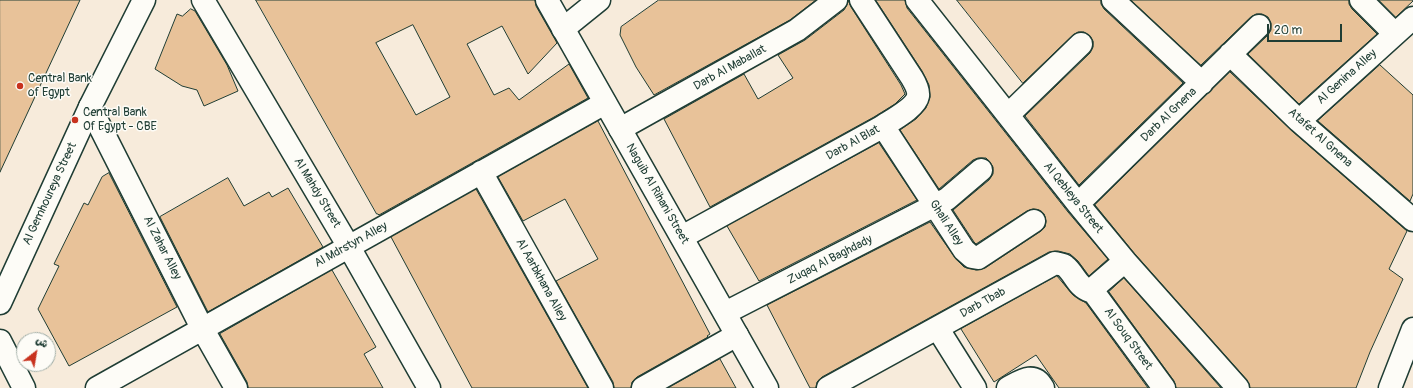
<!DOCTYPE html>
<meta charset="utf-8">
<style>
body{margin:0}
#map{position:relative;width:1413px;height:388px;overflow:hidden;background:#f7ebdb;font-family:Pangolin,"Playpen Sans Arabic",sans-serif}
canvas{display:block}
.north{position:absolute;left:16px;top:332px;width:40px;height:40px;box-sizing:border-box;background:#fdfcf7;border:1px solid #a4b0a9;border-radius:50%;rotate:31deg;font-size:11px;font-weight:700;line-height:16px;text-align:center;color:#1f3d34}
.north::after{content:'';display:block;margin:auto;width:14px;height:18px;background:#c8321e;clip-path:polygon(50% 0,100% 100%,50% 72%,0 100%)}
.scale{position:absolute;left:1267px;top:24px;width:75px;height:18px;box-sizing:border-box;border:2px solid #1f3d34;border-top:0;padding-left:5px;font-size:12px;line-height:14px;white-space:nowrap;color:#1f3d34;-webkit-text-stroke:3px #fdfcf7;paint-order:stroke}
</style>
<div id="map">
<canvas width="1413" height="388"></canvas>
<div class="north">ش</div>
<div class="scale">20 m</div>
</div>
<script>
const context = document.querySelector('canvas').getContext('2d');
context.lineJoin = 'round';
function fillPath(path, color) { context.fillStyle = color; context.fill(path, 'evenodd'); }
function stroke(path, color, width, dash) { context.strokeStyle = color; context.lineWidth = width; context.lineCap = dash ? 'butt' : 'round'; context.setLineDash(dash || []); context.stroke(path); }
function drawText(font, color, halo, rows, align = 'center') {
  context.font = font + ' Pangolin,sans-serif'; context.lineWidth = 3; context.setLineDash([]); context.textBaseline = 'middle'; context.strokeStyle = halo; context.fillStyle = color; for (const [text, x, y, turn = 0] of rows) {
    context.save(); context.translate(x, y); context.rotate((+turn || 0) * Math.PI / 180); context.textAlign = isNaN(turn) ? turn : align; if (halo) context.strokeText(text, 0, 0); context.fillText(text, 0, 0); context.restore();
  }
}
const building = new Path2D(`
 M0 0H80L0 172Z
 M256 0H535L536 6 557 43 528 74 502 26 467 44 494 95 509 88 519 100 569 64 588 98 379 215 378 214H377ZM413 25 450 97 416 115 376 43Z
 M659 0H816L790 20 654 95 636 67 620 35 621 27Z
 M848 0 851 7 901 85 905 94 895 104 874 117 710 207 664 119 744 74 758 99 793 78 778 55 805 40 844 10 847 5Z
 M876 0H905L907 8 1068 212 1108 259 1089 276 1078 261 1070 254 1058 251 1049 252 822 377 817 382 816 388H810L767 305 930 222 956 259 964 267 976 270 985 268 1041 231 1045 227 1046 221 1044 214 1039 210 1033 209 1027 211 976 244 974 242 953 210 989 180 993 174V167L990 162 986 158H978L973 160 939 189 900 130 916 119 926 108 930 97 929 85 922 71Z
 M957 0H1101V4L1104 9 1183 83 1079 185 1025 116 1090 53 1093 47V41L1090 36 1084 32H1078L1073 35 1023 83Z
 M1131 0H1349V4L1352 9 1377 34 1299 104 1248 54 1268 35 1271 30V23L1268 17 1262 14H1256L1251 17 1201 65Z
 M1379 0H1413V1L1396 17Z
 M191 9 195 11 227 65 238 91 204 106 197 90 182 86 155 69 177 14 182 16Z
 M1380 65 1413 95V194L1410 201 1318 121Z
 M1230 72 1291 130 1407 231 1389 269 1403 279 1370 352 1356 388H1250L1247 380 1134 253 1095 205Z
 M598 121 710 334 707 336 708 337 637 377 632 382 631 388H614L613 382 556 281 598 259 565 199 523 221 498 177Z
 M879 143 917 200 759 281 727 226Z
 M109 173 177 307 69 366 38 309 59 266 54 264 84 203 88 205 102 177Z
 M228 178 244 206 269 192 272 197 288 188 323 247 208 312 160 217Z
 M476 189 588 388H472L391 237Z
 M332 270 376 347 364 354 383 388H248L247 382 220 334Z
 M1057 276 1073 295 1086 303 1148 388H1059L1036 355 994 382 961 329Z
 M1124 278 1221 388H1176L1174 381 1109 292Z
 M720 359 736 388H668Z`);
const street = new Path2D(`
 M203 0 349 247 429 388
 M917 0 1078 204 1125 261 1238 388
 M1113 0 1202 83
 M1361 0 1395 34
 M563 29 599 0
 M1230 54 1299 121 1413 220
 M90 107 202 328 236 388
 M1008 115 1081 44
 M1299 121 1413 18
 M883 126 964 250 972 257 978 258 1034 221
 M620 129 797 30 836 0
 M481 172 602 388
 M1078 204 1259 26
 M682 237 880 128C890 121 916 108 918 96 919 90 915 83 912 78L861 0
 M1092 290 1164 388
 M725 313 947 199 981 170
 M938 329 975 388
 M0 341 24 388
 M97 388 605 103
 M643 388 737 335
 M828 388 1055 263C1058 264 1063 264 1065 266 1075 274 1077 287 1090 291L1125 261
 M1008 388C1021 381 1034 371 1043 388`);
const secondary = new Path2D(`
 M547 0 767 388
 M0 303 90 107 144 0
 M1390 388 1413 329`);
const markers = [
 [20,86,4,"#c8321e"],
 [75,120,4,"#c8321e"]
];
const streetNames = [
 ["Darb Al Maballat",730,68,-29],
 ["Al Genina Alley",1347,77,-42],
 ["Darb Al Gnena",1169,115,-44],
 ["Atafet Al Gnena",1320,138,42],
 ["Darb Al Blat",853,143,-29],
 ["Al Mahdy Street",317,193,59],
 ["Al Gemhoureya Street",50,194,-65],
 ["Naguib Al Rihani Street",657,194,60],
 ["Al Qebleya Street",1073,198,51],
 ["Ghali Alley",946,223,57],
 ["Al Mdrstyn Alley",351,245,-29],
 ["Al Zahar Alley",162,248,63],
 ["Zuqaq Al Baghdady",830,260,-27],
 ["Al Aarbkhana Alley",541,280,61],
 ["Darb Tbab",983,303,-29],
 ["Al Souq Street",1128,339,54]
];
const poiNames = [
 ["Central Bank",28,79],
 ["of Egypt",28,93],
 ["Central Bank",83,113],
 ["Of Egypt - CBE",83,127]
];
fillPath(building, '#e8c299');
stroke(building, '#1f3d34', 1);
stroke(street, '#1f3d34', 25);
stroke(secondary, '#1f3d34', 25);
stroke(street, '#fdfcf7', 22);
stroke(secondary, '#fdfcf7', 22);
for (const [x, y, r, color] of markers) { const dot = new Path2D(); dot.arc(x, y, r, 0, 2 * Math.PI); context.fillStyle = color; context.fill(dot); stroke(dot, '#fdfcf7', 1.5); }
drawText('12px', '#1f3d34', '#fdfcf7', streetNames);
drawText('12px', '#1f3d34', '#fdfcf7', poiNames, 'left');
</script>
